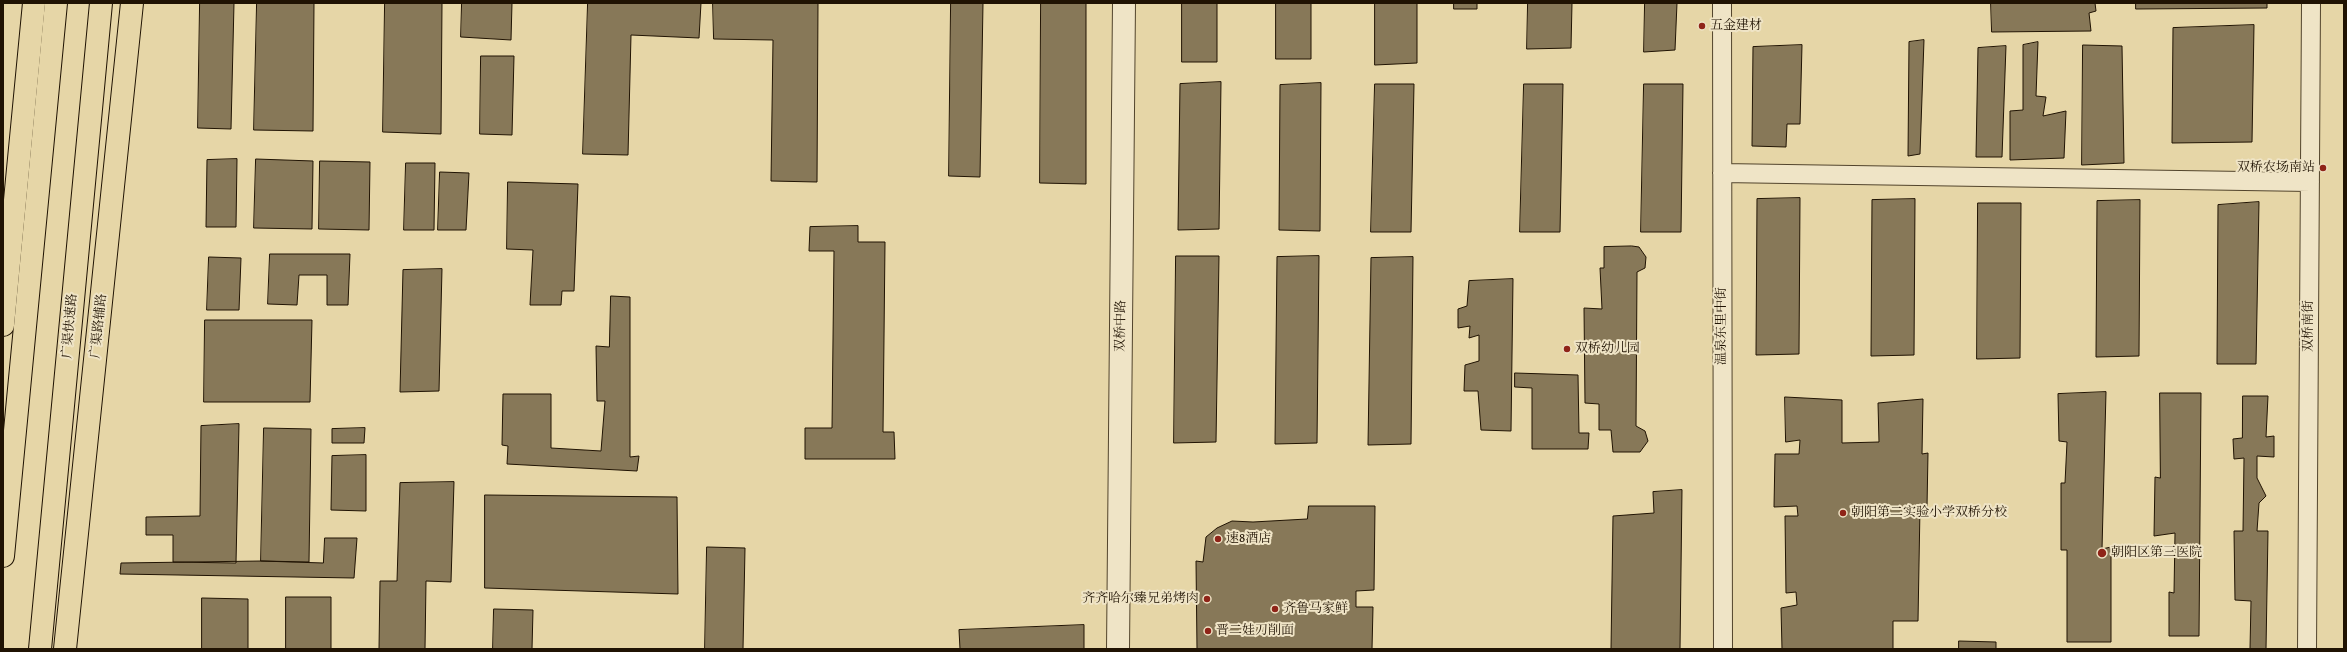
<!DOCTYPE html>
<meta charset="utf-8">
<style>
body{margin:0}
#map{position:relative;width:2347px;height:652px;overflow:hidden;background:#e6d6a7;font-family:"Gentium Book Plus",serif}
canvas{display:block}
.frame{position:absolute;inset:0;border:4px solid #201303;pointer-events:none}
</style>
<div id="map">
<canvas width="2347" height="652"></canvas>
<div class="frame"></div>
</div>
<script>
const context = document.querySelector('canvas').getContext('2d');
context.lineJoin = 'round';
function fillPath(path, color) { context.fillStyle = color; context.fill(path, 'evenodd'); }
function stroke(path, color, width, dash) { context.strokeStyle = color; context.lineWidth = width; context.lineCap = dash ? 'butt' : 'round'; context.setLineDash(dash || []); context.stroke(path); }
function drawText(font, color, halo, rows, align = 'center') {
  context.font = font + ' "Gentium Book Plus","Noto Serif SC",serif'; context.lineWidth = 4; context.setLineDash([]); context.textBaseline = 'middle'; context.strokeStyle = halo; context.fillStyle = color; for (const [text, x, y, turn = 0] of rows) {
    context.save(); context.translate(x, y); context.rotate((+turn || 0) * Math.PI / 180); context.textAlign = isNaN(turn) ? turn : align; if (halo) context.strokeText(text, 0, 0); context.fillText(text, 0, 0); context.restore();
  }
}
const building = new Path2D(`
 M200 3H234L231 129 198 128Z
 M257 3H314L313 131 254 130Z
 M385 3H442L441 134 383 132Z
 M462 3H512L511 40 461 37Z
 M588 3H701L699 38 631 35 628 155 583 154Z
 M713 3H818L817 182 771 181 773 40 714 39Z
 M951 3H983L980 177 949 176Z
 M1041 3H1086V184L1040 183Z
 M1182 3H1217V62H1182Z
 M1276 3H1311V59H1276Z
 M1375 3H1417V63L1375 65Z
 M1454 3H1477V9H1454Z
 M1528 3H1572L1571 48 1527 49Z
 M1645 3H1677L1675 50 1644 52Z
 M1991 3H2095L2096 11 2089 13 2091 31 1992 32Z
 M2136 3H2267V8L2136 9Z
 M2254 25 2252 142 2172 143 2173 28Z
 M1924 40 1920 154 1908 156 1909 42Z
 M2038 42 2036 96 2046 97 2043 116 2066 111 2064 158 2010 160V111L2023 110V45Z
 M1802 45 1800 124H1787L1786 147 1752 146 1753 47Z
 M2083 45 2122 46 2124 163 2082 165Z
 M2006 46 2002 157H1976L1978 48Z
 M481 56H514L512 135 480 134Z
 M1221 82 1219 229 1178 230 1180 84Z
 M1321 83 1320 231 1279 230 1280 85Z
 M1375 84H1414L1411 232H1371Z
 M1524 84H1563L1560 232H1520Z
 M1644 84H1683L1681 232H1641Z
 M237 159 236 227H206L207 160Z
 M256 159 313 161 312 229 254 228Z
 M320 161 370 162 369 230 319 229Z
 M406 163H435L434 230H404Z
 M440 172 469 173 466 230H438Z
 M508 182 578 184 574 291H562L561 305H530L533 250 507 249Z
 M1800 198 1799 354 1756 355 1757 199Z
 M1915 199 1914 355 1871 356 1872 200Z
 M2140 200 2139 356 2096 357 2097 201Z
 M2259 202 2256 364H2217L2218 205Z
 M1978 203H2021L2020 358 1977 359Z
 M858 226V242H885L883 432H894L895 459H805V428H832L834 251H809L810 227Z
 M1632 246 1639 247 1646 257 1645 268 1637 272 1636 426 1645 431 1648 441 1640 452H1613L1611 430H1599V404L1585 403 1584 308 1602 309 1600 268H1604V247Z
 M270 254H350L348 305H327V275H299L297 305 268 304Z
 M1176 256H1219L1216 442 1174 443Z
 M1319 256 1317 443 1275 444 1277 257Z
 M209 257 241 258 239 310H207Z
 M1413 257 1411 444 1368 445 1371 258Z
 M442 269 439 391 400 392 403 270Z
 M1513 279 1511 431 1481 430 1478 391H1464L1465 365 1479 361V335L1469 338 1470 326 1458 328V309L1467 306 1469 281Z
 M611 296 630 297V457L639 456 637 471 507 464 508 446 502 445 503 394H551V448L601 451 605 401H597L596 346 609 347Z
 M205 320H312L310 402H204Z
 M1515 373 1578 375 1579 433H1589L1588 449H1532V388L1515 387Z
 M2106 392 2102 549 2111 547V642H2067V550H2061V483H2065L2067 442 2059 441 2058 394Z
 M2160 393H2201L2199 636H2169V592L2174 593 2175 533 2154 536 2155 477 2160 478Z
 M2243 396H2268L2266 437 2274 436V457L2257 456V478L2266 496 2259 503 2257 531H2268L2266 649H2250L2251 601 2235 600 2234 531H2243L2244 458 2234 459 2233 439 2242 438Z
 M1785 397 1842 400V443L1879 442 1878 403 1923 399 1922 454 1928 453 1927 507H1920L1918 621H1893V649H1782L1781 608 1797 605 1796 592 1786 593 1785 516H1798L1797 506 1774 507 1775 454H1799L1800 440 1786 442Z
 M239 424 236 563 173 562V535H146V517L200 516 201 426Z
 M264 428 311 429 309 562 261 561Z
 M365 428 364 443H332V429Z
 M366 455V511L331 510 332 456Z
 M454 482 451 582 426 581 425 649H379L380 581H397L400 483Z
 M1682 490 1680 649H1611L1613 516 1654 513 1653 492Z
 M485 495 677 497 678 594 485 588Z
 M1309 506H1375L1374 590 1356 591V607H1373L1372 649H1197L1196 561 1203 562 1206 537 1217 528 1232 521 1253 522 1307 519Z
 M325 538H357L354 578 120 574 121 563 261 561 323 563Z
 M707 547 745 548 743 649H705Z
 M286 597H331V649H286Z
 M202 598 248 599V649H202Z
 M494 609 533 610 532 649H493Z
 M1084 625V649H960L959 630Z
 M1959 641 1996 642V649H1959Z`);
const minor = new Path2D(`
 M1722 3 1723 649
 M1722 173 2310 182
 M2307 649 2311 3`);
const tertiary = new Path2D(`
 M1118 649 1124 3`);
const primary = new Path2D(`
 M3 325 34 3
 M65 649 132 3`);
const trunk = new Path2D(`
 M3 556 56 3
 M40 649 101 3`);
const markers = [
 [1702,26,4,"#8f2418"],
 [2323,168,4,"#8f2418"],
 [1567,349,4,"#8f2418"],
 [1843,513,4,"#8f2418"],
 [1218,539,4,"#8f2418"],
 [2102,553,5,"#8f2418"],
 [1207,599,4,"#8f2418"],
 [1275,609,4,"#8f2418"],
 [1208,631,4,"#8f2418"]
];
const poiNames = [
 ["五金建材",1710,26],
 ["双桥农场南站",2315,168,"right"],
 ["双桥幼儿园",1575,349],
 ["朝阳第二实验小学双桥分校",1851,513],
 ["速8酒店",1226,539],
 ["朝阳区第三医院",2111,553],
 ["齐齐哈尔臻兄弟烤肉",1199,599,"right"],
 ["齐鲁马家鲜",1283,609],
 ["晋二娃刀削面",1216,631]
];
const streetNames = [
 ["广渠快速路",70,326,-85],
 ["广渠路辅路",99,326,-84],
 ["双桥中路",1121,326,-89],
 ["温泉东里中街",1722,326,-90],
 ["双桥南街",2309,326,-90]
];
fillPath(building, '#877858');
stroke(building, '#201303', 1);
stroke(minor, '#52442c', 20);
stroke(tertiary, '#52442c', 24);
stroke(primary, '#201303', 24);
stroke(trunk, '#201303', 24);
stroke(minor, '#efe4c6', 18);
stroke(tertiary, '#efe4c6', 22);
stroke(primary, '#e6d6a7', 22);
stroke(trunk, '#e6d6a7', 22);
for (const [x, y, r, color] of markers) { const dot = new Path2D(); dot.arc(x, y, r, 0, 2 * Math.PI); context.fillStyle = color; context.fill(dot); stroke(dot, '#efe4c6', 1.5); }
drawText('13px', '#201303', '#efe4c6', poiNames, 'left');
drawText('13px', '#201303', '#efe4c6', streetNames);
</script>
